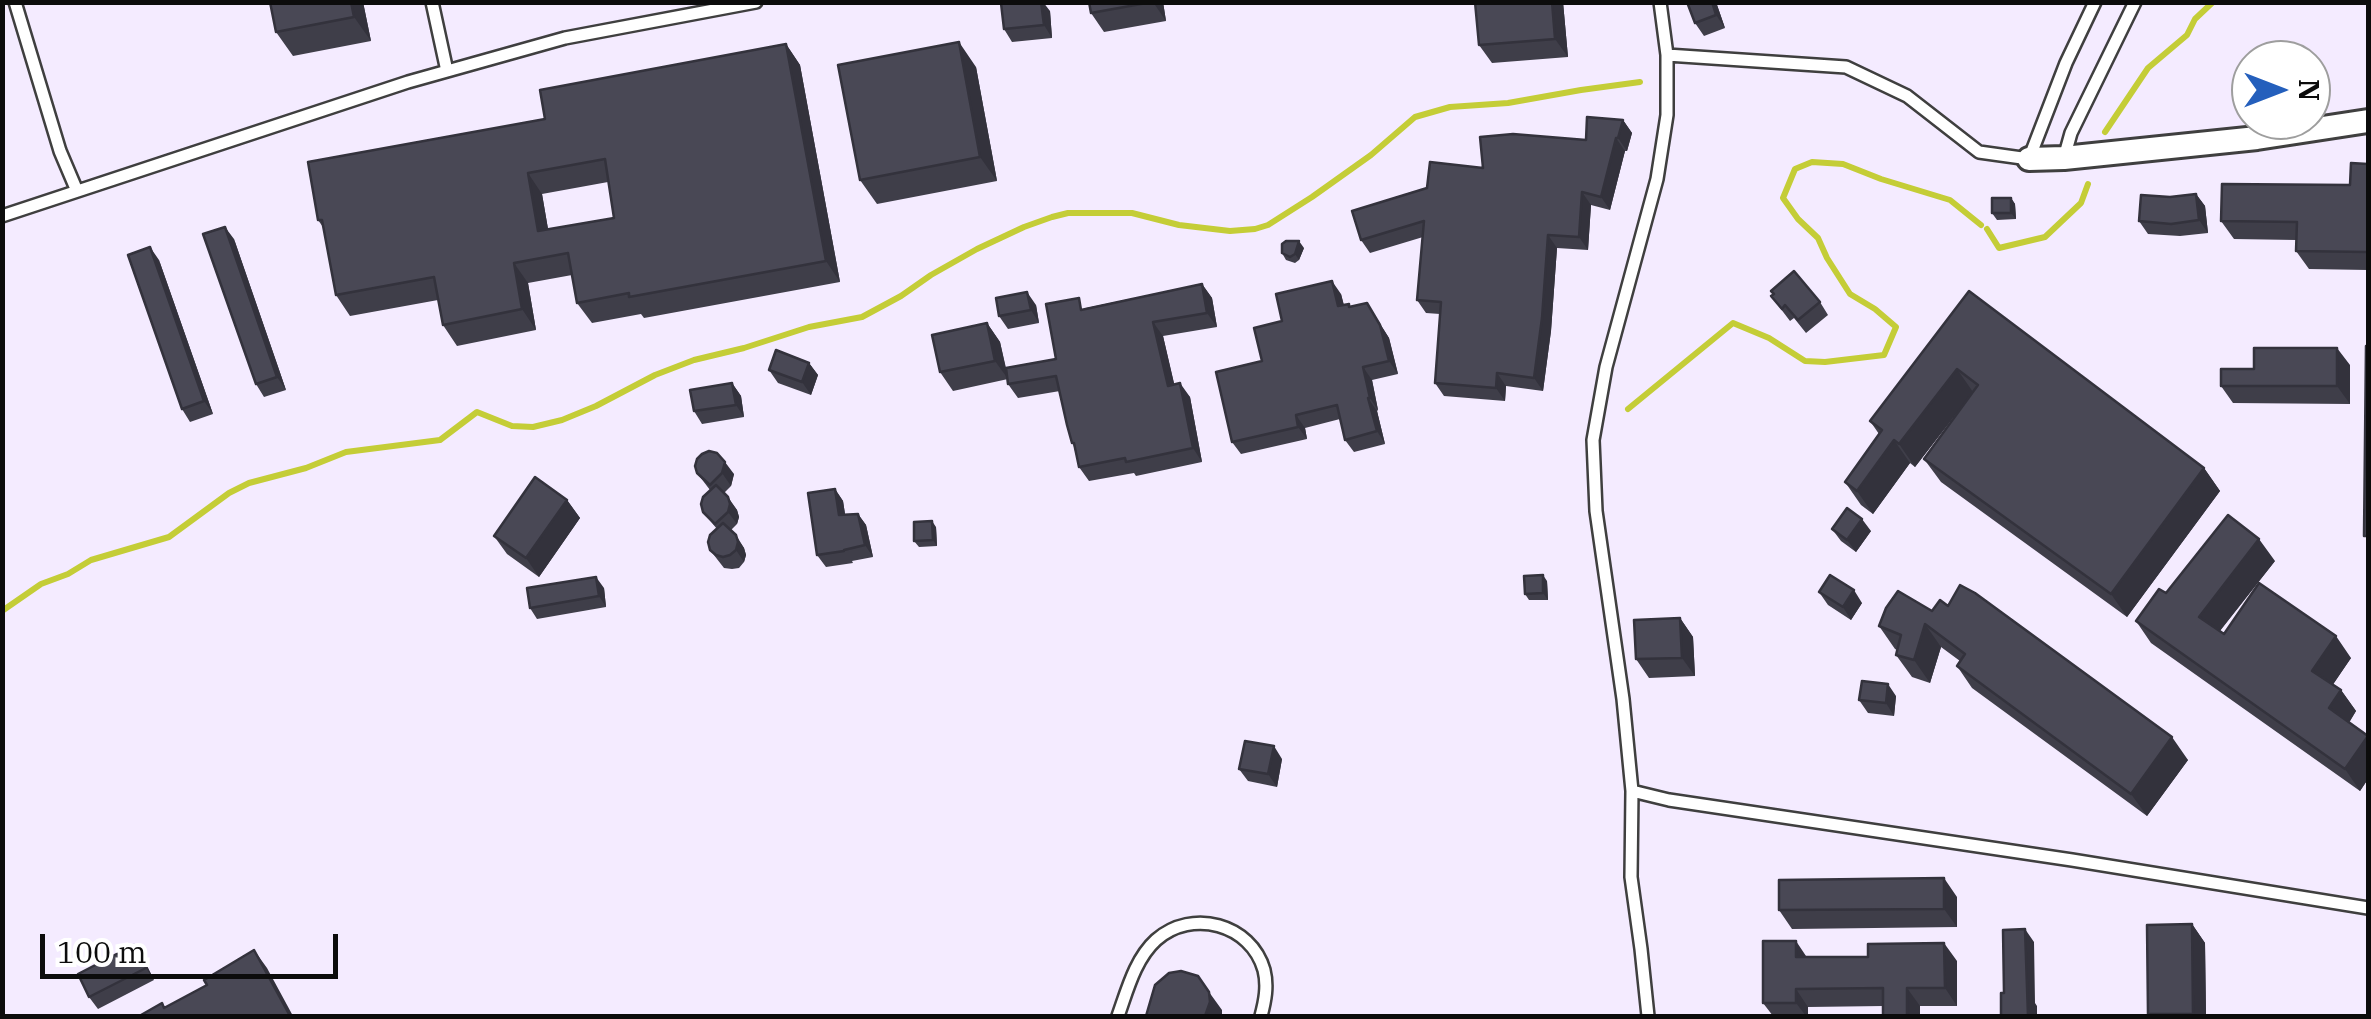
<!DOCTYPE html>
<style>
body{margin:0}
#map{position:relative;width:2371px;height:1019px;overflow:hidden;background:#f4ebff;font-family:"IBM Plex Serif",serif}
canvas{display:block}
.frame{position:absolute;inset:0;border:5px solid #0c0c0c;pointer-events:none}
.north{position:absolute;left:2231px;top:40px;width:100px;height:100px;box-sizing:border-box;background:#fff;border:2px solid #9e9e9e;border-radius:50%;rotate:90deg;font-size:28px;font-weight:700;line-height:40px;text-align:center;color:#0c0c0c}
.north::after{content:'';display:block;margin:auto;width:35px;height:45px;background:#245fbc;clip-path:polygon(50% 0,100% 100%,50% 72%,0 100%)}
.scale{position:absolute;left:40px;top:934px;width:298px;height:45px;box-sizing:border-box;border:5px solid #0c0c0c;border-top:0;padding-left:12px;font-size:30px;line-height:35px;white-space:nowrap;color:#0c0c0c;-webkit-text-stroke:8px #fff;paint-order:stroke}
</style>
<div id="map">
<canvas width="2371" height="1019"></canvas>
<div class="frame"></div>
<div class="north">N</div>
<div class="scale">100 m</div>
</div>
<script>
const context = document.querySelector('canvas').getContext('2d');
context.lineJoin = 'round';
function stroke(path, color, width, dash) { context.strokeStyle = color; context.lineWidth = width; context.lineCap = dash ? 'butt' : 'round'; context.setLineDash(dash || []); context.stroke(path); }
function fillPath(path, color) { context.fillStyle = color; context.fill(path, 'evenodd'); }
const stream = new Path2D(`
 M2105 132 2148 68 2187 35 2195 19 2213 2
 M1987 229 1999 248 2045 237 2081 203 2088 184
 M1628 409 1733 323 1769 338 1805 361 1825 362 1884 355 1896 327 1875 309 1850 294 1827 258 1818 238 1798 219 1783 198 1795 169 1812 162 1843 164 1881 179 1950 200 1981 225
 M2 611 41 584 68 574 91 560 169 537 229 493 249 483 306 468 346 452 440 440 477 412 512 426 533 427 562 420 596 406 655 375 694 360 744 348 809 327 862 317 901 296 931 275 977 249 1024 227 1052 217 1068 213H1132L1179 225 1230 231 1255 229 1268 225 1312 197 1371 155 1415 117 1450 107 1508 103 1581 90 1640 82`);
const lane = new Path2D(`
 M15 2 60 151 77 191
 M432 2 447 71
 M1660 2 1667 55V115L1657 179 1606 367 1593 440 1596 511 1623 699 1632 791 1669 800 2072 860 2368 908
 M1667 55 1846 67 1907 96 1979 152 2029 159 2066 63 2095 2
 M2064 158 2071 133 2135 2
 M2 216 408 82 565 38 756 2
 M1632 791 1631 877 1641 949 1648 1016
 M1118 1016C1127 991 1135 959 1156 940 1192 908 1251 924 1264 970 1268 986 1265 1001 1261 1016`);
const street = new Path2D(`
 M2029 159 2064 158 2257 138 2368 121`);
const wall = new Path2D(`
 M363 2 371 41 293 56 276 32Z
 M1089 2H1163L1166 21 1104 32 1091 13Z
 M1475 2H1563L1568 57 1492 63 1479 45Z
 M1716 2 1725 28 1704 36 1695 23Z
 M1050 11 1052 38 1012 42 1004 29Z
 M786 44 800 65 840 282 644 318 641 314 592 323 577 303 572 275 528 283 536 330 457 346 443 325 438 300 350 316 336 295 323 227 318 220 545 119ZM608 182 614 218 548 229 542 194Z
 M976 67 997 181 877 204 860 180Z
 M1623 120 1632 133 1627 151H1625L1610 210 1591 205 1588 250 1557 248 1551 331 1543 391 1506 386 1505 401 1444 396 1435 383 1440 314 1426 313 1417 300 1423 237 1370 253 1361 240 1427 188 1483 168 1586 140Z
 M2368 164V270L2309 269 2296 251V240L2234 239 2221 221 2350 185Z
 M2196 194 2205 206 2208 233 2180 236 2148 234 2139 221 2170 197Z
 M2011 198 2015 204 2016 219 1997 220 1992 213Z
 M234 239 286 390 264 397 256 384Z
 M1304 248 1299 260 1295 263 1286 260 1282 253Z
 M159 260 213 414 190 422 182 409Z
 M1202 284 1212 298 1217 327 1163 336 1174 384 1190 397 1202 462 1136 476 1134 473 1089 481 1079 467 1060 391 1018 398 1008 384V379L953 391 940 372 987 323 1000 342 1006 368 1056 359 1086 308Z
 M1969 291 2204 468 2220 491 2127 617 1941 482 1924 459 1973 392 1915 467 1910 463 1873 514 1861 505 1845 482 1879 434 1870 421Z
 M1341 294 1344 305 1351 307 1367 303 1389 338 1398 374 1372 380 1378 410 1377 411 1385 444 1354 452 1345 440 1340 419 1305 428 1307 439 1241 454 1232 442 1262 361 1282 321Z
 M1771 296 1820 302 1828 315 1806 333 1794 318 1790 321Z
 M1036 305 1039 323 1008 329 999 316Z
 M809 363 818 375 811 395 778 383 769 370Z
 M2350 365V404L2233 403 2221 386 2254 369Z
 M732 383 741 396 744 417 702 424 694 411Z
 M695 466 734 474 731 486 724 493 737 510 739 517 737 524 731 530 744 548 746 555 744 562 739 568 732 569 724 568 710 550 717 529 703 512 710 490 697 473Z
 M835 489 843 501 845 514H858L866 525 873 557 852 561 853 563 826 567 817 555Z
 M567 500 580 518 539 577 507 554 494 536Z
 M936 527 937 546 919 547 914 541Z
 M1832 529 1871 531 1856 552 1841 541Z
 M2275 561 2220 631 2224 634 2351 658 2333 684 2341 690 2356 711 2349 723 2368 737V779L2360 791 2151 643 2136 621 2166 593Z
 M1547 581 1548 600H1529L1525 594Z
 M604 588 606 607 537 619 530 608Z
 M1898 591 2188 760 2147 816 1972 688 1957 666 1960 661 1941 647 1930 683 1912 677 1896 655 1897 650 1895 649 1879 626Z
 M1819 592 1862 603 1851 620 1828 605Z
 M1680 618 1693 637 1695 676 1649 678 1636 659Z
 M1896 696 1894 716 1868 713 1859 700Z
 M1282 759 1277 787 1248 781 1239 769Z
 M1957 897V927L1792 929 1779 910Z
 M2192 924 2205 943 2206 1016H2150L2148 1014Z
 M134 945 143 958 154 980 98 1009 89 997Z
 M1808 957 1957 961V1006H1920V1016L1883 1006 1808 1007V1016H1773L1763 1003Z`);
const shadedWall = new Path2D(`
 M351 2H363L371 41 354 17Z
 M1041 2H1043L1050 11 1052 38 1044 25Z
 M1153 2H1163L1166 21Z
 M1552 2H1563L1568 57 1555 39Z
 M1712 2H1716L1725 28 1716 15Z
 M959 42 976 67 997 181 980 157Z
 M786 44 800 65 840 282 826 261Z
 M1623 120 1632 133 1627 151 1618 138Z
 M1616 138 1625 151 1610 210 1601 197Z
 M528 173 542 194 552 252 538 231Z
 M1582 192 1591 205 1588 250 1579 237Z
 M2196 194 2205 206 2208 233 2199 220Z
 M2011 198 2015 204 2016 219 2011 213Z
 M225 227 234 239 286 390 277 377Z
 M1548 235 1557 248 1551 331 1543 391 1534 378Z
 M1299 241 1304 248 1299 260 1295 254Z
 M150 247 159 260 213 414 204 401Z
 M514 263 528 283 536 330 522 309Z
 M1332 281 1341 294 1347 319 1338 306Z
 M1202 284 1212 298 1217 327 1207 313Z
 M1027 292 1036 305 1039 323 1031 310Z
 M1367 303 1389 338 1398 374 1389 361Z
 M1153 322 1163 336 1178 400 1168 386Z
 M987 323 1000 342 1008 379 995 361Z
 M2337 348 2350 365V404L2337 386Z
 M809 363 818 375 811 395 802 382Z
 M1363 367 1372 380 1378 410 1370 398Z
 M1957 369 1973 392 1915 467 1899 444Z
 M1497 373 1506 386 1505 401 1496 388Z
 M732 383 741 396 744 417 736 405Z
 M1180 383 1190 397 1202 462 1193 448Z
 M1368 398 1377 411 1385 444 1377 431Z
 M1296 415 1305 428 1307 439 1298 427Z
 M1894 440 1910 463 1873 514 1857 491Z
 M725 462 734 474 731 486 722 473Z
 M2204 468 2220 491 2127 617 2111 594Z
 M835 489 843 501 847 527 839 515Z
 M728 497 737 510 739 517 737 524 728 512Z
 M567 500 580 518 539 577 526 558Z
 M858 514 866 525 873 557 865 545Z
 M1862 519 1871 531 1856 552 1847 540Z
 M932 521 936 527 937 546 933 540Z
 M736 535 744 548 746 555 744 562 736 550Z
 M2259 539 2275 561 2214 638 2199 617Z
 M1543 575 1547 581 1548 600 1543 593Z
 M596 577 604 588 606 607 599 596Z
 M1854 590 1862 603 1851 620 1843 607Z
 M1680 618 1693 637 1695 676 1682 658Z
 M1925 624 1941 647 1930 683 1914 660Z
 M2336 636 2351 658 2328 692 2312 671Z
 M1888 684 1896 696 1894 716 1886 703Z
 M2341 690 2356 711 2344 730 2329 708Z
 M2368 736V779L2360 791 2345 769Z
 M2172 737 2188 760 2147 816 2131 794Z
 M1274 746 1282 759 1277 787 1268 774Z
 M1944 878 1957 897V927L1944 909Z
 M2192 924 2205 943 2206 1016H2195L2193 1014Z
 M2025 929 2034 942 2035 1003 2037 1006V1016H2028Z
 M1796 941 1808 959 1796 957Z
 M1944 943 1957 961V1006L1945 988Z
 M134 945 143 958 154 980 146 968Z
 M254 950 267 968 293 1016H290Z
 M1907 988 1920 1006V1016H1907Z
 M1796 989 1808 1007V1016H1806L1796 1003Z
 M1209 992 1222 1010V1016H1205Z`);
const building = new Path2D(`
 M270 2H351L354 17 276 32Z
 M1041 2 1044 25 1004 29 1001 3Z
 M1089 2H1152L1091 13Z
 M1475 2H1552L1555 39 1479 45Z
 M1687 2H1712L1716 15 1695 23Z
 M959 42 980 157 860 180 838 65Z
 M786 44 826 261 629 297V293L577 303 568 253 514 263 522 309 443 325 434 277 336 295 322 220H318L308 162 545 119 540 90ZM605 159 614 218 538 231 528 173Z
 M1587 117 1623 120 1618 138H1616L1601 197 1582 192 1579 237 1548 235 1542 318 1534 378 1497 373 1496 388 1435 383 1441 302 1417 300 1424 221 1361 240 1352 211 1427 188 1430 162 1483 168 1480 137 1513 134 1586 140Z
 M2351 163 2368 164V252L2296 251 2297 222 2221 221 2222 184 2350 185Z
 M2196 194 2199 220 2171 224 2139 221 2141 195 2170 197Z
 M1992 198H2011V213H1992Z
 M225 227 277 377 256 384 203 234Z
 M1286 241H1299L1295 254 1290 257 1282 253V244Z
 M150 247 204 401 182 409 128 255Z
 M1794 271 1820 302 1798 320 1785 305 1782 309 1771 296 1774 294 1771 291Z
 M1332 281 1338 306 1349 304V307L1367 303 1380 325 1389 361 1363 367 1370 398H1368L1377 431 1345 440 1337 405 1296 415 1298 427 1232 442 1216 372 1262 361 1254 328 1282 321 1276 294Z
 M1202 284 1207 313 1153 322 1168 386 1180 383 1193 448 1126 462 1125 458 1079 467 1074 443H1072L1067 425 1056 376 1008 384 1006 368 1056 359 1046 304 1079 298 1081 310Z
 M1969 291 2204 468 2111 594 1924 459 1978 385 1957 369 1899 444 1894 440 1857 491 1845 482 1882 430 1870 421Z
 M1027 292 1031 310 999 316 996 298Z
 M987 323 995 361 940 372 932 335Z
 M2366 346H2368V536H2364Z
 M2254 348H2337V386H2221V369H2254Z
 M776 350 809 363 802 382 769 370Z
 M732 383 736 405 694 411 690 390Z
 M709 451 717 453 725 462 722 473 710 485 697 473 695 466 697 459 702 454Z
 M535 477 567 500 526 558 494 536Z
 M716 485 728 497 730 504 728 512 715 524 703 512 701 504 703 497Z
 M835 489 839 515 858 514 865 545 844 550V551L817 555 808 493Z
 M1847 508 1862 519 1847 540 1832 529Z
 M2228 515 2259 539 2199 617 2224 634 2259 583 2336 636 2312 671 2341 690 2329 708 2368 736 2345 769 2136 621 2159 589 2166 593Z
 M932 521 933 540 914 541V522Z
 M723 523 736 535 738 542 736 550 730 555 723 557 716 555 710 550 708 542 710 535Z
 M1543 575V593L1525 594 1524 576Z
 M1830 575 1854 590 1843 607 1819 592Z
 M596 577 599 596 530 608 527 588Z
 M1960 585 1975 593 2172 737 2131 794 1957 666 1965 654 1925 624 1914 660 1896 655 1901 635 1879 626 1886 608 1898 591 1932 611 1940 600 1948 606Z
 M1680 618 1682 658 1636 659 1634 620Z
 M1862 681 1888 684 1886 703 1859 700Z
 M1245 741 1274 746 1268 774 1239 769Z
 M1944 878V909L1779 910V880Z
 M2192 924 2193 1014H2148L2147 925Z
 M2025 929 2028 1016H2001V993H2004L2003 930Z
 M1763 941H1796V957H1868V944L1944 943 1945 988H1907V1016H1883V988L1796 989V1003H1763Z
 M134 945 146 968 89 997 78 974Z
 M254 950 290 1016H142L141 1015 162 1003 164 1008 207 985 204 980Z
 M1181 971 1198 976 1209 992 1210 1002 1205 1016H1146L1155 985 1169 973Z`);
stroke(stream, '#c4cd37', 6);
stroke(lane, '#3f3f3f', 16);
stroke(street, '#3f3f3f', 28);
stroke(lane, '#fff', 11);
stroke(street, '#fff', 22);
fillPath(wall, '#3f3e49');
fillPath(shadedWall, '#33323c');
fillPath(building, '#494855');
stroke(building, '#33323c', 2.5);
</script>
